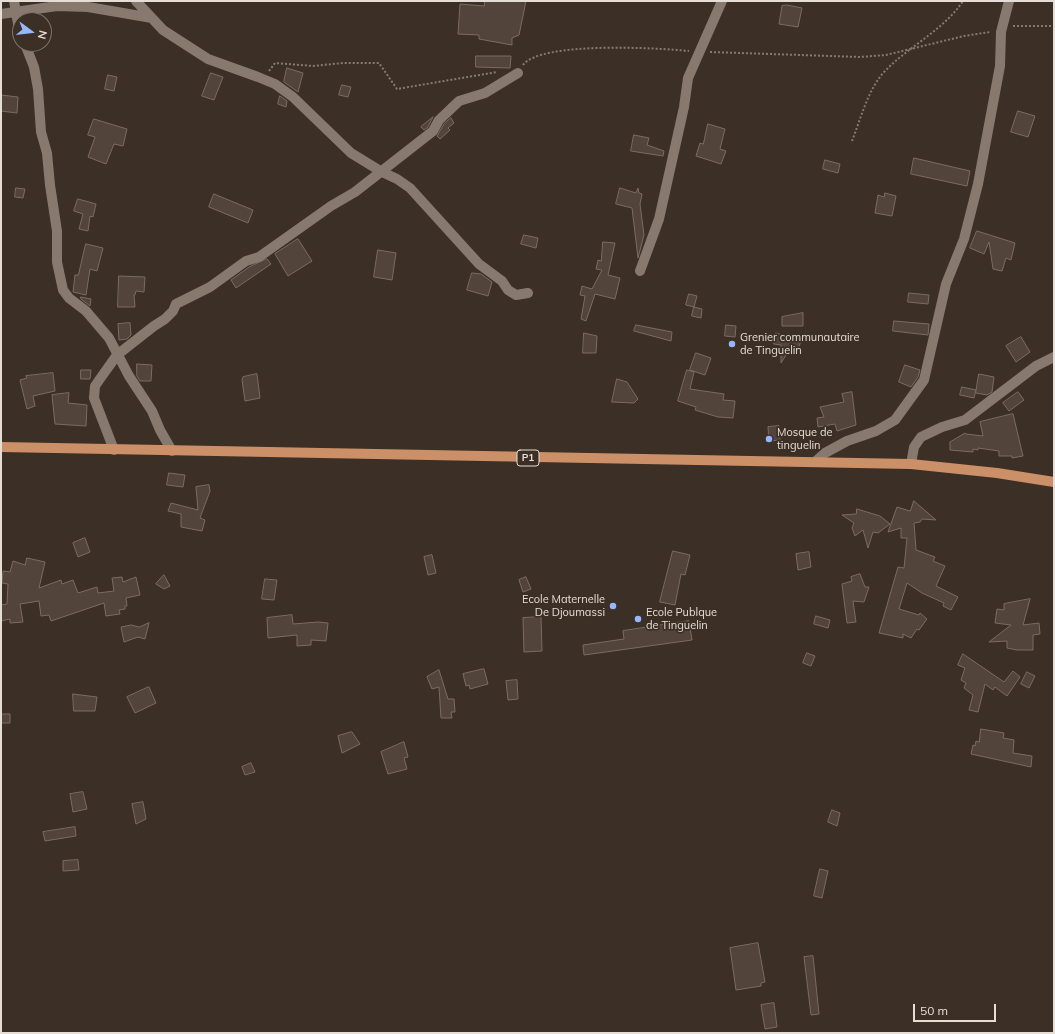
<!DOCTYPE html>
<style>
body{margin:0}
#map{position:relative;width:1055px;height:1034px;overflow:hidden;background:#3c2f26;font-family:Mulish,sans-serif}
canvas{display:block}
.frame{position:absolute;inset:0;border:2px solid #e6ddd7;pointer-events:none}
.north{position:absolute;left:12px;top:12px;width:40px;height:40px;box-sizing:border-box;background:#3c2f26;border:1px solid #80756d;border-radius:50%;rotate:105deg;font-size:11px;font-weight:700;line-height:16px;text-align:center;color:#e6ddd7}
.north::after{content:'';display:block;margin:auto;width:14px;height:18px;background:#96b6fd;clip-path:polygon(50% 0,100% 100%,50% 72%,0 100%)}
.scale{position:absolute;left:913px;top:1004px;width:83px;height:18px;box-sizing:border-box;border:2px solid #e6ddd7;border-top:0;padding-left:5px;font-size:12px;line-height:14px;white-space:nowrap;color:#e6ddd7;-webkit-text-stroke:3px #3c2f26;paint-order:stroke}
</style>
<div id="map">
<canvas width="1055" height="1034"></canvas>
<div class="frame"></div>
<div class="north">N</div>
<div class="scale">50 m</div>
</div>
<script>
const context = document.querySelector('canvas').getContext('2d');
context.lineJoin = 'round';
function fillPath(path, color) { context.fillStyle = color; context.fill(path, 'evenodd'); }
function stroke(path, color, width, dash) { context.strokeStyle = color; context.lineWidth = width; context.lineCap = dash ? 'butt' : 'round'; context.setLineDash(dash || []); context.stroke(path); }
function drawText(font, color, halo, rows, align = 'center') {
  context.font = font + ' Mulish,sans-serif'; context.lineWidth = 3.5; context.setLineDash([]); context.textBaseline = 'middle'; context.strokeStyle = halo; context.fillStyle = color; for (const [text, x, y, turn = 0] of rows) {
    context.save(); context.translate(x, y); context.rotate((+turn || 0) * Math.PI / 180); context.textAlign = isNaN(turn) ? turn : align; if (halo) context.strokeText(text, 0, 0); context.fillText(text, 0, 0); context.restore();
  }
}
const building = new Path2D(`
 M485 1H526L519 35 512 38V45L479 39V35L458 34 460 4 484 6Z
 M787 5 802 8 798 27 779 24 782 6Z
 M476 56H511L510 68 476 67Z
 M287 68 303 73 298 92 284 82Z
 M211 73 223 77 214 100 202 96Z
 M108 75 117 77 114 91 105 89Z
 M342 85 351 87 348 97 339 95Z
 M1 95 18 97 17 113 1 111Z
 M280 96 287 101 286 107 278 104Z
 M1018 111 1035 116 1028 137 1011 132Z
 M433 117 428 127 424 130 421 127Z
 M451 118 454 123 448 128 450 130 440 139 437 136 444 124Z
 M94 119 127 129 123 146 114 144 106 164 88 157 95 137 88 135Z
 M708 124 725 129 720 149 726 151 721 164 696 156 700 143 703 144Z
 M634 135 649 138 647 145 664 151 663 156 631 151Z
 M914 158 970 171 967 186 911 174Z
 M825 160 840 164 838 173 823 169Z
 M16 188 25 189 23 198 15 197Z
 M620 188 636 193 638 188 639 193 642 194 640 204 644 235 638 258 632 208 616 204Z
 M885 193 896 196 892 216 875 213 878 195 884 197Z
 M214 194 253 210 248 223 209 207Z
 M78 199 96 204 93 217 90 216 88 231 79 229 83 214 74 211Z
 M977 231 1015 243 1011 260 1006 258 1002 271 993 269 989 242 984 254 970 248Z
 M524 235 538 238 536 248 521 244Z
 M298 239 312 261 288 276 275 254Z
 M603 242 615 243 608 275 620 278 615 299 595 294 586 321 581 319 585 296 580 295 582 286 592 289 602 270 596 269 598 260 601 261Z
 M86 244 103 248 97 271 90 269 86 295 73 292 75 275H78Z
 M378 250 396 253 392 280 374 277Z
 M267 259 271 264 236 288 231 280 249 267Z
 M472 273 481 274 492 282 488 296 467 290Z
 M119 276 145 277 144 292 136 291 135 295H134L135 307H118Z
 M909 293 929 295 928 304 908 302Z
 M689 294 697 296 694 307 686 305Z
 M81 297 91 299 90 306 81 299Z
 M694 307 702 309 701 318 692 316Z
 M803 313V326H782V317Z
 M894 321 929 324 928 335 893 331Z
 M130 323 131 335 127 339 119 340 118 324Z
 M636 325 672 332 671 341 634 331Z
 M726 325 736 326 735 337 725 336Z
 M584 333 597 336 596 353H583Z
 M776 333 801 341 796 354 788 352 781 363V345L774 344Z
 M1021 337 1030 352 1016 362 1006 346Z
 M696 353 711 358 705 375 690 370Z
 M137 364 152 365 151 381H140L137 376Z
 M905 365 920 370 918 377 911 387 899 382Z
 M81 370H91L90 379H81Z
 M687 370 694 372 690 389 724 394 723 400 735 401 733 418 718 417 695 410 696 407 678 401Z
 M53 373 55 391 33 396 35 406 27 409 20 380 27 378 26 376Z
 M257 374 260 398 245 401 242 380 243 377Z
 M979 374 994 377 992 392 987 395 976 393Z
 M617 379 627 382 638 399 634 403 612 402Z
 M962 387 976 390 974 398 960 395Z
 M852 392 856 425 837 431 835 424 818 427 817 418 824 417 820 407 844 402 842 394Z
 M1018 392 1024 400 1009 411 1003 403Z
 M69 393 68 403 87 405 86 426 55 424 52 395Z
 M1013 414 1023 456 1012 458V456H999V451L978 448V450L973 449V452L950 450V442L965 433 966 434 983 436 980 422Z
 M779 426 780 440 769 441 768 427Z
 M169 473 185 475 183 487 167 485Z
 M209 485 210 491 200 518 205 520 202 531 181 527V514L168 511 171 503 198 510 196 487Z
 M914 501 936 520 922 519 920 522 914 523 916 550 935 557 933 561 945 566 936 586 958 597 951 610 943 606 944 603 922 593 907 583 899 609 919 615 920 613 927 619 919 630 917 629 911 638 903 634V638L879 633 898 567 904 568 907 538H901V528L888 532 897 507 910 511Z
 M857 509 880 516 890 524 878 533 873 532 868 548 863 530 855 536 852 528 854 523 842 515 856 514Z
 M85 538 90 552 78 557 73 543Z
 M673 551 690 555 685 575 681 574 675 605 660 602Z
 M809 552 811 567 798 570 796 554Z
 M432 555 436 573 428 575 424 557Z
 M27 558 45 562 39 588 61 580 62 584 73 580 78 593 97 587 98 593 114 591 112 578 122 577 123 582 136 577 140 595 126 598 127 606H125V609L119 610 120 614 106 616 104 603 51 621 49 615 41 616 39 601 20 604 23 622 10 623V619L1 621V605L7 604 8 584 2 583 3 571 10 572 13 561 25 565Z
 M860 574 865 587H869L864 602 853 601 856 622 847 623 842 584 852 581 851 577Z
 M164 575 170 586 164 589 156 584Z
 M526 577 531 589 523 592 519 580Z
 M265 579 277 580 274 600 262 599Z
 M1030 599 1023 625 1039 623 1040 634 1033 635V650H1017L1007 648V641L989 642 1011 625 995 623 997 609 1004 610V604Z
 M292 615 293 624 318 622 328 623 326 641 311 640V645L297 646V635L268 638 267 618Z
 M816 616 830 620 828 628 814 624Z
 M541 617 542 651 524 652 523 618Z
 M689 621 692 640 584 655 583 645 624 639 623 631Z
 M149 623 145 639 138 637 124 642 121 627 131 625 139 627Z
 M807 653 815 656 811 666 803 663Z
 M963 654 1004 682 1013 671 1020 677 1007 696 995 687 993 690 985 684 978 712 969 710 973 695 964 688 966 683 961 680 965 668 958 665Z
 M484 669 488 684 470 689 469 685 466 686 463 674Z
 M439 670 448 699H454L455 712H451L452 718H441L439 687 432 689 427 677Z
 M1027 672 1035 676 1029 688 1021 684Z
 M517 680 518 699 508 700 506 681Z
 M149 687 156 703 135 713 127 697Z
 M73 694 97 697 95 711H74Z
 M1 714H10V723H1Z
 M981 729 1004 733 1003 738 1014 740 1013 753 1032 756 1031 767 971 754 973 745 975 746 976 741 979 742Z
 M352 732 360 744 342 753 338 736Z
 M404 742 408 757 404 758 407 769 388 774 381 752Z
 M251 763 255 772 245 775 242 767Z
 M83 792 87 809 73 812 70 794Z
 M143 802 146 819 136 824 132 804Z
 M832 810 840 813 837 826 828 822Z
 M75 827 76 836 45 841 43 832Z
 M78 860 79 870 63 871V861Z
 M820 869 828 871 822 898 814 896Z
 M758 943 765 982 761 983V986L736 990 730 948Z
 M813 956 819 1014 811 1015 804 957Z
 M774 1003 777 1027 765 1029 761 1005Z`);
const path = new Path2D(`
 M1013 26H1054
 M710 52 860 57 886 55 964 36 990 32
 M523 65C541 41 659 48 689 51
 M269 71 275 63 313 66 343 63H379L397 89 497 72
 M852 141C861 118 868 89 885 71 909 46 944 30 963 1`);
const minor = new Path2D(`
 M14 1 20 35
 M136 1 163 30 208 59 258 77 275 84 293 97 351 153 382 172 397 179 410 188 479 264 502 281 508 290 516 295 528 293
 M1 14 57 6 88 7 152 18
 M25 44 34 67 38 89 41 132 47 153 50 185 57 231V262L63 290 69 298 86 311 109 338 129 376 152 411 160 430 172 451
 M640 271 659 219 684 107 688 78 722 1
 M114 450 94 398 95 386 102 376 117 355 154 326 165 319 173 311 176 304 210 287 246 261 259 257 331 206 355 192 433 131 439 120 459 101 485 93 518 73
 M815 462 825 453 847 441 876 431 895 420 924 380 946 284 964 239 978 184 1000 66 1001 32 1009 1
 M911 464 914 447 921 437 942 427 965 420 1036 366 1054 357`);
const primary = new Path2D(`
 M1 447 911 464 997 473 1054 482`);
const markers = [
 [732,344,4,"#96b6fd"],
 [769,439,4,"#96b6fd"],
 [613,606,4,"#96b6fd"],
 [638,619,4,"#96b6fd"]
];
const shields = [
 [528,458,22]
];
const shieldNames = [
 ["P1",528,458]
];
const poiNames = [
 ["Grenier communautaire",740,338],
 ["de Tinguelin",740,351],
 ["Mosque de",777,433],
 ["tinguelin",777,446],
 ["Ecole Maternelle",605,600,"right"],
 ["De Djoumassi",605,613,"right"],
 ["Ecole Publque",646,613],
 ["de Tinguelin",646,626]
];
fillPath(building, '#52443a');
stroke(building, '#7b6c62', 1);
stroke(path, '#867b73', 2, [2, 2]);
stroke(minor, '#88796f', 10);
stroke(primary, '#cb9067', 10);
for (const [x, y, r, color] of markers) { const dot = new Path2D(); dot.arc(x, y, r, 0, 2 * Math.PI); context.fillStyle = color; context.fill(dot); stroke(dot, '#3c2f26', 1.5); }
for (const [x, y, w] of shields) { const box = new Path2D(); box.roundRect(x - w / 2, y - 8, w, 16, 3); context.fillStyle = '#3c2f26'; context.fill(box); stroke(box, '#e6ddd7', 1); }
drawText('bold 10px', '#e6ddd7', null, shieldNames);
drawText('11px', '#e6ddd7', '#3c2f26', poiNames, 'left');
</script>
